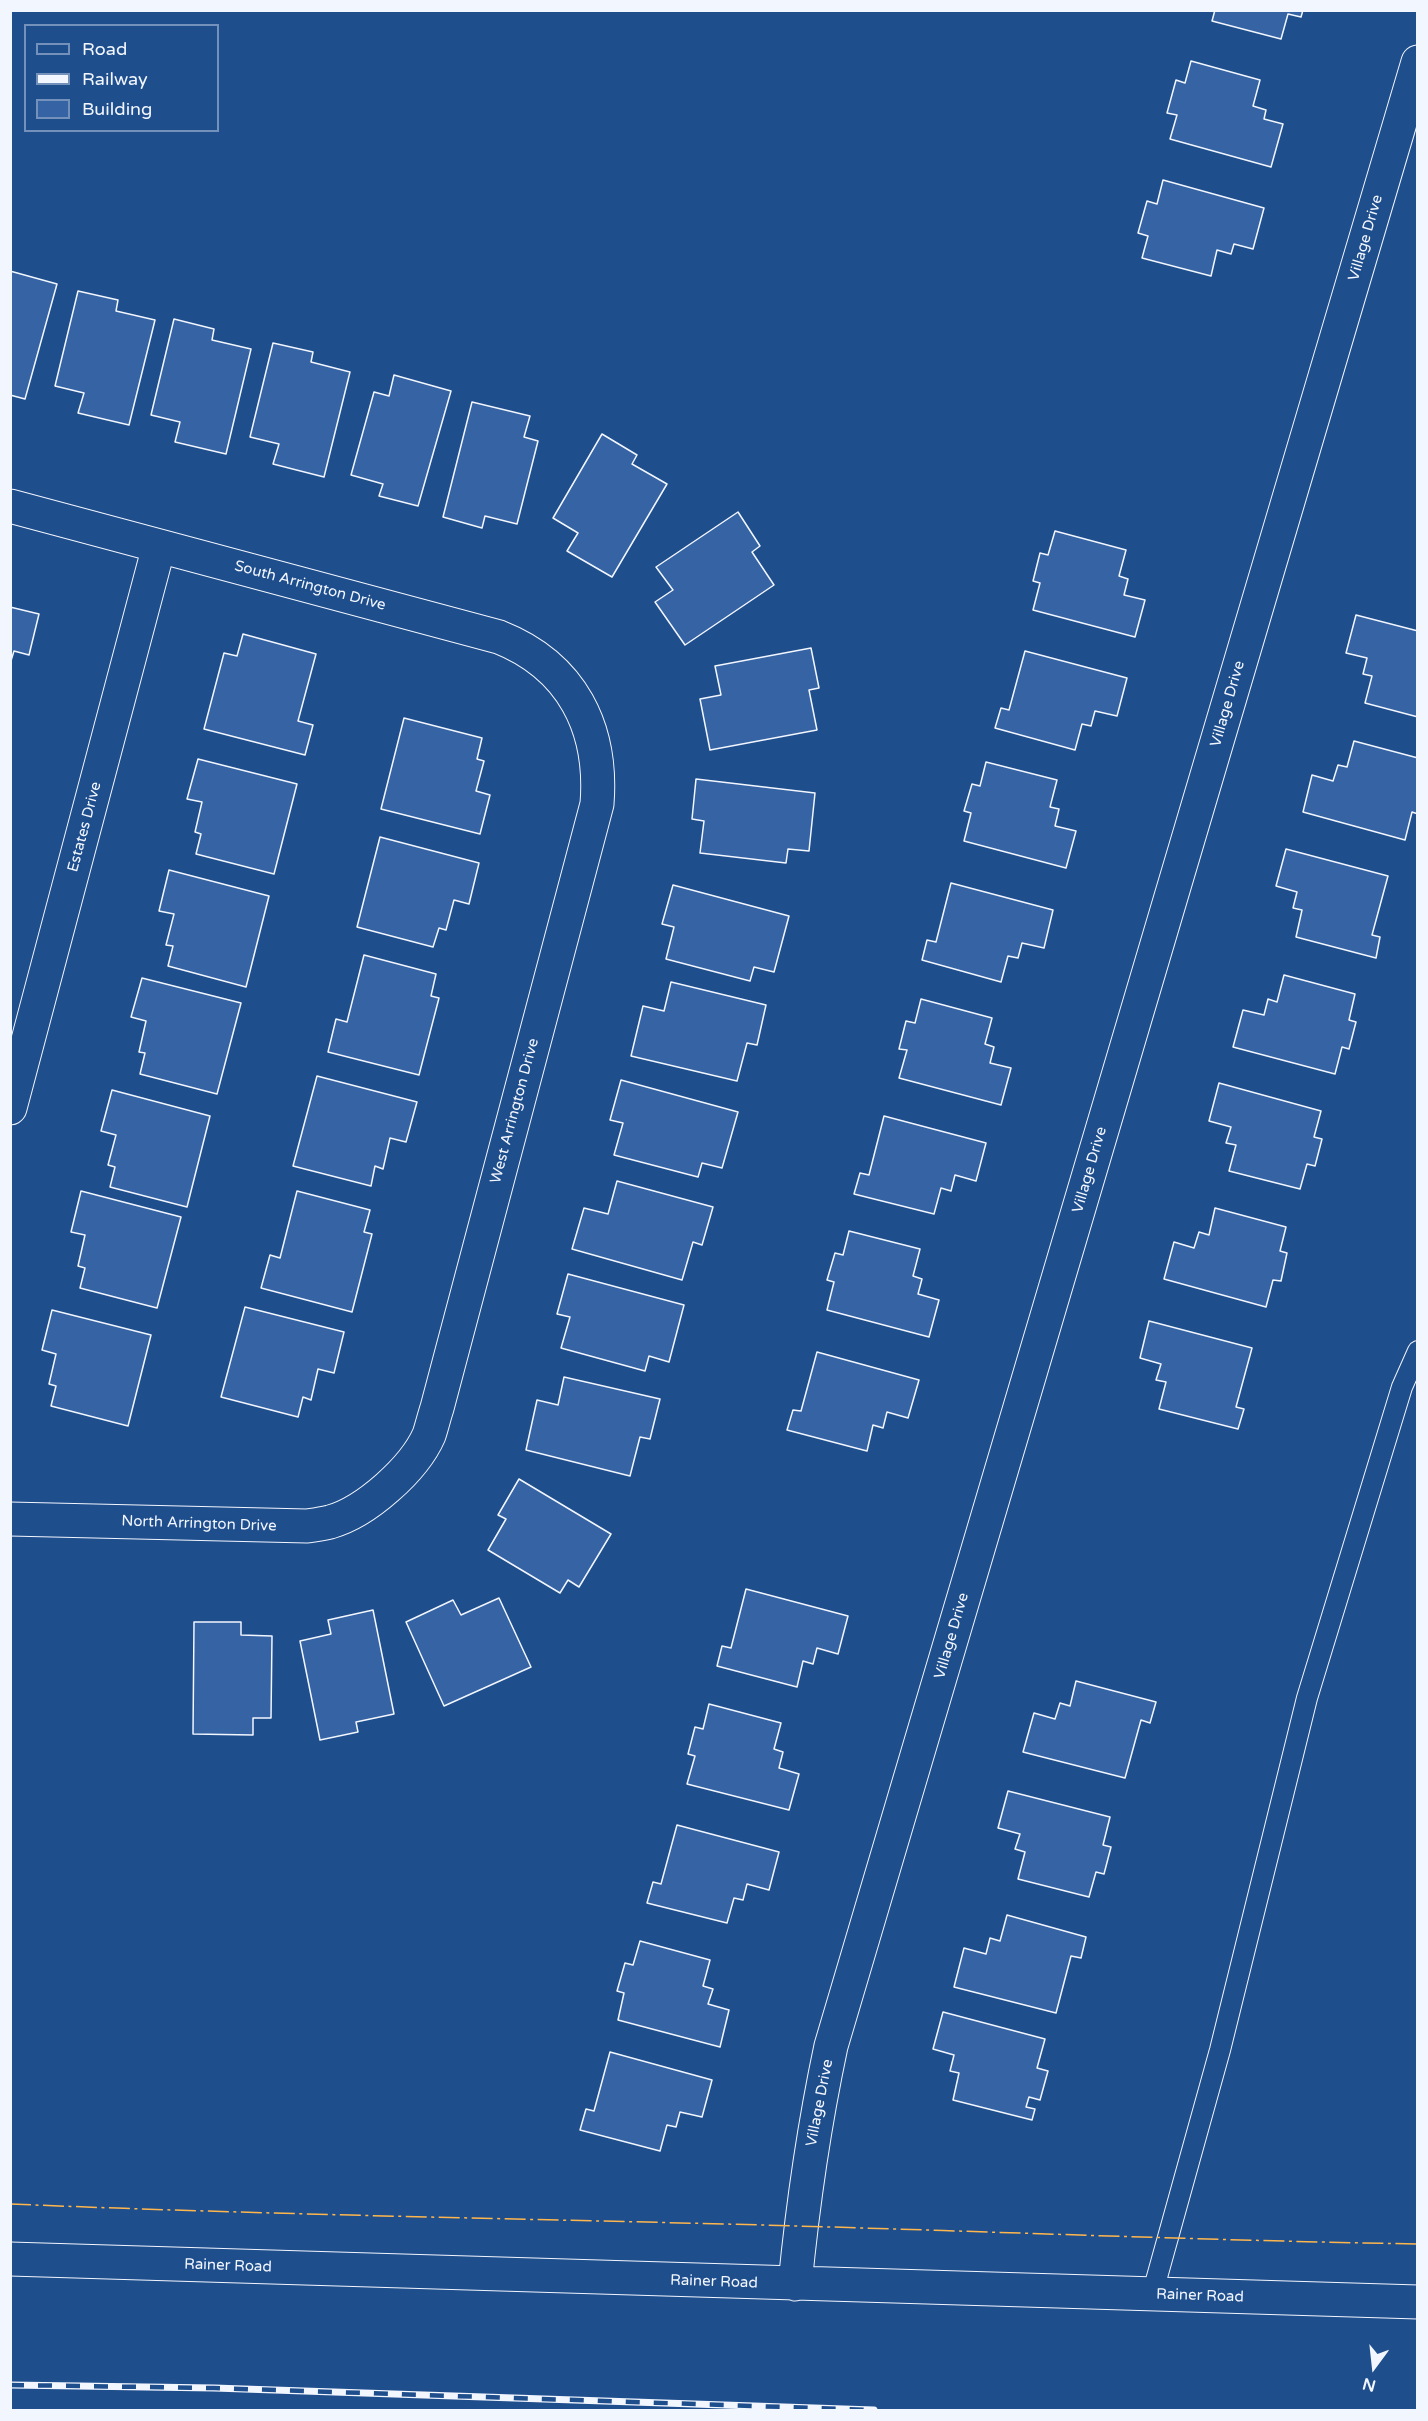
<!DOCTYPE html>
<style>
body{margin:0}
#map{position:relative;width:1428px;height:2421px;overflow:hidden;background:#1f4e8c;font-family:"Varela Round",sans-serif}
canvas{display:block}
.frame{position:absolute;inset:0;border:12px solid #f2f6ff;pointer-events:none}
.legend{position:absolute;left:24px;top:24px;width:195px;height:108px;box-sizing:border-box;background:#1f4e8c;border:2px solid #7391ba;margin:0;padding:8px 10px;list-style:none;font-size:18px;color:#f2f6ff}
.legend li{display:flex;align-items:center;gap:12px;height:30px}
.legend b{width:30px;border:2px solid #7391ba}
.north{position:absolute;left:1344px;top:2337px;width:60px;height:60px;-webkit-text-stroke:4px #1f4e8c;paint-order:stroke;rotate:195deg;font-size:16px;font-weight:700;line-height:24px;text-align:center;color:#f2f6ff}
.north::after{content:'';display:block;margin:auto;width:21px;height:27px;background:#f2f6ff;clip-path:polygon(50% 0,100% 100%,50% 72%,0 100%)}
</style>
<div id="map">
<canvas width="1428" height="2421"></canvas>
<div class="frame"></div>
<ul class="legend">
<li><b style="height:8px;background:#1f4e8c"></b>Road</li>
<li><b style="height:8px;background:#f2f6ff"></b>Railway</li>
<li><b style="height:16px;background:#3563a3"></b>Building</li>
</ul>
<div class="north">N</div>
</div>
<script>
const context = document.querySelector('canvas').getContext('2d');
context.lineJoin = 'round';
function fillPath(path, color) { context.fillStyle = color; context.fill(path, 'evenodd'); }
function stroke(path, color, width, dash) { context.strokeStyle = color; context.lineWidth = width; context.lineCap = dash ? 'butt' : 'round'; context.setLineDash(dash || []); context.stroke(path); }
function drawText(font, color, halo, rows, align = 'center') {
  context.font = font + ' "Varela Round",sans-serif'; context.lineWidth = 4.5; context.setLineDash([]); context.textBaseline = 'middle'; context.strokeStyle = halo; context.fillStyle = color; for (const [text, x, y, turn = 0] of rows) {
    context.save(); context.translate(x, y); context.rotate((+turn || 0) * Math.PI / 180); context.textAlign = isNaN(turn) ? turn : align; if (halo) context.strokeText(text, 0, 0); context.fillText(text, 0, 0); context.restore();
  }
}
const building = new Path2D(`
 M1215 10H1303L1301 17 1288 14 1281 39 1212 21Z
 M1191 61 1260 80 1253 106 1266 110 1264 119 1283 124 1271 167 1170 139 1177 115 1167 113 1176 80 1185 83Z
 M1163 180 1264 208 1253 249 1234 244 1231 254 1217 250 1211 276 1142 258 1148 236 1138 233 1147 201 1157 204Z
 M10 271 57 284 25 399 10 395Z
 M78 291 118 300 116 311 155 320 129 425 78 413 84 393 55 386Z
 M174 319 214 329 212 340 251 349 226 454 175 442 180 422 151 415Z
 M273 343 313 352 311 362 350 372 324 477 273 464 279 444 250 437Z
 M394 375 451 391 418 506 379 496 383 484 351 475 374 392 389 396Z
 M472 402 530 416 524 437 538 441 517 524 485 516 482 528 443 517Z
 M602 434 637 455 632 464 667 484 612 577 567 551 578 533 553 518Z
 M738 512 760 546 752 552 774 585 685 645 655 602 673 590 656 567Z
 M1055 531 1126 550 1119 576 1128 579 1124 595 1145 600 1135 637 1033 610 1040 583 1033 581 1040 553 1048 555Z
 M10 607 39 614 29 655 14 651 10 664Z
 M1356 615 1418 631V717L1365 703 1372 676 1363 674 1367 658 1346 653Z
 M243 634 316 654 298 721 313 725 305 755 204 729 224 653 237 656Z
 M811 648 819 688 809 690 817 730 710 750 700 699 721 695 715 666Z
 M1025 651 1127 678 1117 716 1095 711 1091 726 1082 724 1075 750 995 728 1001 708 1009 710Z
 M404 718 482 738 477 759 484 761 476 791 490 795 480 834 381 809Z
 M1354 741 1418 758V814L1412 812 1405 840 1303 812 1312 775 1333 781 1338 765 1347 767Z
 M198 759 297 784 274 874 196 854 201 834 195 832 202 802 187 799Z
 M986 762 1057 780 1050 807 1059 809 1055 826 1076 831 1066 868 964 841 971 813 964 811 972 784 980 786Z
 M696 779 815 793 809 851 788 849 786 863 700 853 704 821 692 819Z
 M380 837 479 863 469 904 454 900 446 930 439 928 433 947 357 927Z
 M1286 849 1388 876 1372 935 1380 937 1376 958 1296 937 1302 910 1293 908 1297 892 1276 886Z
 M169 870 269 896 246 987 168 966 173 946 166 945 174 914 159 911Z
 M951 883 1053 910 1044 948 1022 943 1018 958 1008 956 1001 982 922 960 927 940 936 942Z
 M673 885 789 916 774 972 754 967 750 981 666 959 674 927 662 924Z
 M364 955 436 974 431 996 439 998 419 1075 328 1052 336 1019 347 1022Z
 M1284 975 1355 994 1349 1020 1356 1022 1349 1049 1342 1047 1335 1074 1233 1047 1243 1010 1264 1015 1268 999 1277 1002Z
 M142 978 241 1003 217 1094 140 1074 145 1053 139 1052 146 1021 131 1017Z
 M671 982 766 1005 757 1045 747 1043 737 1081 631 1056 643 1006 664 1011Z
 M921 999 992 1018 985 1044 994 1047 990 1063 1011 1068 1001 1105 899 1078 907 1050 899 1049 906 1021 915 1023Z
 M317 1076 417 1102 406 1142 390 1138 383 1169 375 1166 371 1186 293 1166Z
 M621 1080 738 1112 722 1168 702 1163 698 1177 614 1155 623 1123 610 1120Z
 M1219 1083 1321 1111 1314 1137 1322 1139 1315 1166 1307 1164 1300 1189 1229 1171 1236 1145 1226 1143 1231 1127 1209 1121Z
 M112 1090 210 1116 187 1207 110 1187 115 1167 108 1165 116 1135 101 1131Z
 M884 1116 986 1143 976 1181 955 1175 951 1191 941 1188 934 1214 854 1194 860 1173 869 1175Z
 M617 1181 713 1207 702 1245 693 1242 682 1280 572 1249 584 1208 608 1214Z
 M81 1191 181 1217 157 1308 80 1288 85 1268 78 1266 85 1235 71 1232Z
 M297 1191 370 1210 364 1232 372 1234 352 1312 261 1288 270 1255 280 1258Z
 M1215 1208 1286 1227 1280 1251 1287 1253 1281 1281 1273 1280 1266 1307 1164 1279 1174 1242 1194 1248 1199 1232 1209 1235Z
 M849 1231 920 1249 913 1276 922 1279 918 1294 939 1300 929 1337 827 1310 834 1282 827 1280 835 1253 843 1255Z
 M568 1274 684 1305 669 1362 649 1356 645 1371 561 1348 570 1317 557 1314Z
 M245 1307 344 1332 334 1373 318 1369 311 1400 303 1397 298 1417 221 1397Z
 M52 1310 151 1335 128 1426 51 1406 56 1386 49 1384 56 1354 42 1350Z
 M1149 1321 1252 1348 1236 1407 1244 1409 1238 1429 1159 1409 1166 1382 1156 1380 1161 1364 1140 1358Z
 M817 1352 919 1380 908 1418 887 1412 883 1428 873 1425 867 1451 787 1430 793 1410 801 1411Z
 M564 1377 660 1399 650 1439 640 1437 630 1476 526 1450 537 1400 558 1405Z
 M519 1479 611 1534 579 1587 568 1580 560 1593 488 1550 506 1519 498 1515Z
 M746 1589 848 1616 838 1654 817 1648 813 1664 803 1661 797 1687 717 1666 722 1646 731 1648Z
 M499 1598 531 1667 444 1706 406 1622 453 1600 461 1615Z
 M373 1610 394 1714 356 1722 358 1732 320 1740 300 1641 331 1634 328 1620Z
 M194 1622H241V1635L272 1636 271 1718H253V1735L193 1734Z
 M1076 1681 1156 1702 1150 1723 1141 1720 1125 1778 1023 1752 1034 1713 1055 1719 1060 1703 1070 1706Z
 M709 1704 781 1723 774 1749 783 1752 779 1768 799 1774 789 1810 687 1784 695 1756 688 1754 695 1727 703 1729Z
 M1008 1791 1110 1817 1103 1845 1111 1847 1104 1874 1096 1872 1089 1897 1018 1879 1025 1852 1015 1849 1020 1834 998 1828Z
 M677 1825 779 1852 769 1890 747 1884 743 1900 734 1898 727 1923 647 1903 653 1882 661 1884Z
 M1007 1915 1086 1937 1081 1958 1071 1956 1056 2013 954 1987 964 1948 986 1954 990 1938 1000 1941Z
 M640 1941 710 1960 703 1986 713 1989 708 2004 729 2010 720 2047 618 2020 624 1993 617 1991 625 1963 633 1965Z
 M943 2012 1045 2039 1037 2068 1048 2071 1040 2100 1029 2097 1026 2107 1035 2109 1032 2120 953 2100 959 2073 950 2071 954 2055 933 2049Z
 M610 2052 712 2080 702 2117 680 2112 676 2127 667 2125 660 2151 580 2130 586 2109 594 2111Z`);
const lane = new Path2D(`
 M1152 2295 1220 2050 1307 1698 1402 1387 1418 1351`);
const street = new Path2D(`
 M10 506 499 637C572 666 603 728 597 804L437 1408C434 1417 432 1426 429 1435 414 1469 366 1512 330 1522 322 1524 314 1525 307 1526L10 1519
 M10 1108 159 546
 M10 2259 1418 2302
 M795 2284C803 2202 814 2126 831 2046L1418 62`);
const rail = new Path2D(`
 M10 2385 214 2388 874 2410`);
const power = new Path2D(`
 M10 2204C248 2214 486 2218 725 2224 956 2230 1186 2240 1418 2244`);
const streetNames = [
 ["Village Drive",1366,238,-74],
 ["South Arrington Drive",310,586,15],
 ["Village Drive",1228,704,-74],
 ["Estates Drive",85,827,-75],
 ["West Arrington Drive",515,1111,-75],
 ["Village Drive",1090,1170,-74],
 ["North Arrington Drive",199,1524,2],
 ["Village Drive",952,1636,-74],
 ["Village Drive",820,2103,-79],
 ["Rainer Road",228,2266,2],
 ["Rainer Road",714,2282,2],
 ["Rainer Road",1200,2296,2]
];
fillPath(building, '#3563a3');
stroke(building, '#f2f6ff', 1.5);
stroke(lane, '#f2f6ff', 22);
stroke(street, '#f2f6ff', 35);
stroke(lane, '#1f4e8c', 20);
stroke(street, '#1f4e8c', 33);
stroke(rail, '#f2f6ff', 7);
stroke(rail, '#1f4e8c', 4.5, [14]);
stroke(power, '#ffb74d', 1.5, [21, 4.5, 3, 4.5]);
drawText('15px', '#f2f6ff', '#1f4e8c', streetNames);
</script>
